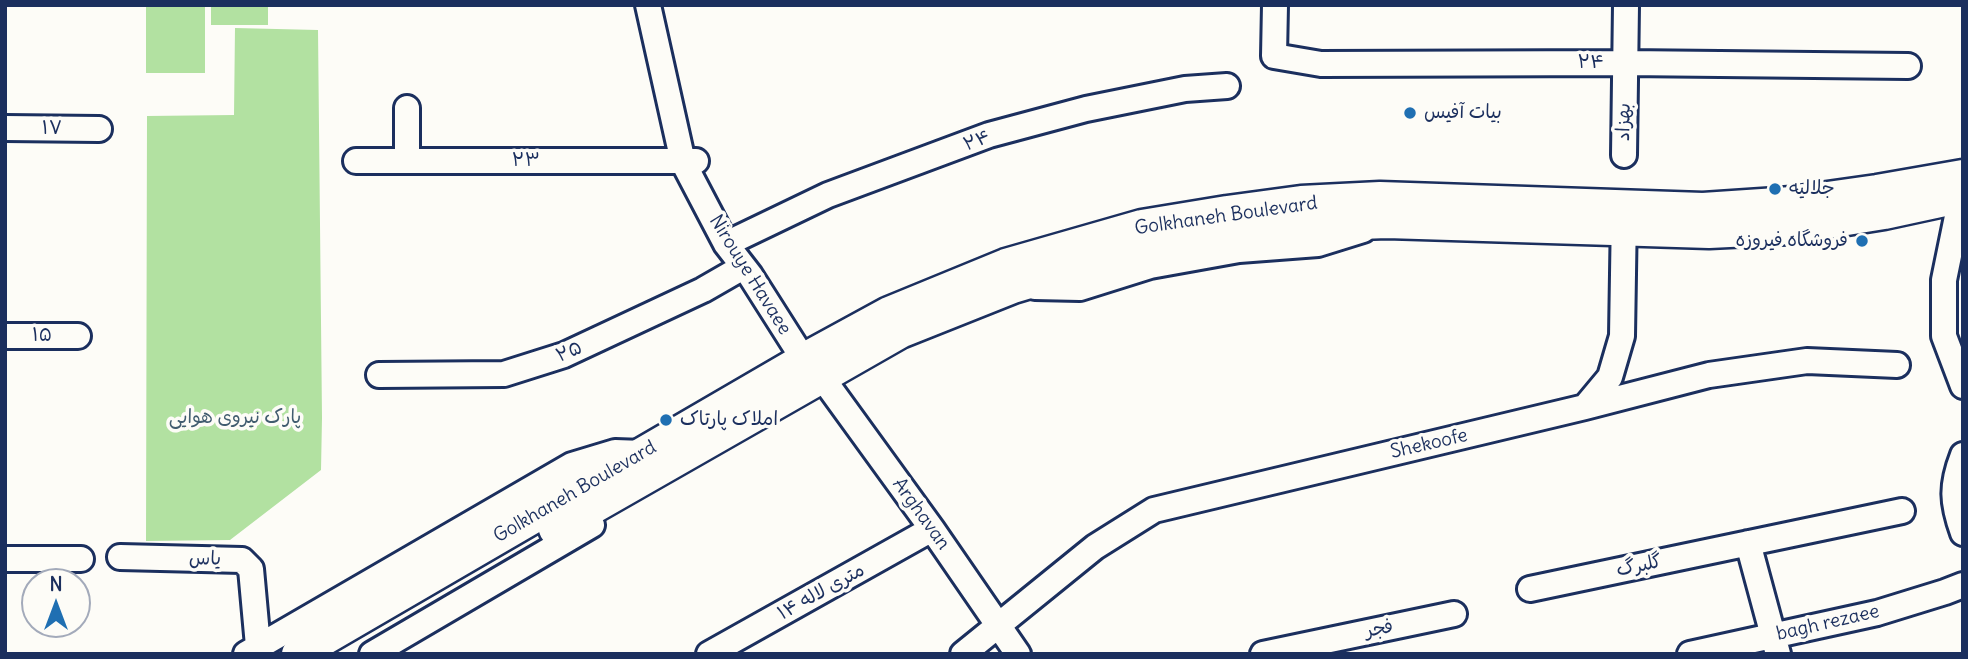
<!DOCTYPE html>
<meta charset="utf-8">
<style>
body{margin:0}
#map{position:relative;width:1968px;height:659px;overflow:hidden;background:#fdfcf7;font-family:Delius,sans-serif}
canvas{display:block}
.frame{position:absolute;inset:0;border:7px solid #1b2f5e;pointer-events:none}
.north{position:absolute;left:21px;top:568px;width:70px;height:70px;box-sizing:border-box;background:#fdfcf7;border:2px solid #a3aaba;border-radius:50%;rotate:0deg;font-size:19px;font-weight:700;line-height:28px;text-align:center;color:#1b2f5e}
.north::after{content:'';display:block;margin:auto;width:24px;height:32px;background:#1f6fb2;clip-path:polygon(50% 0,100% 100%,50% 72%,0 100%)}
</style>
<div id="map">
<canvas width="1968" height="659"></canvas>
<div class="frame"></div>
<div class="north">N</div>
</div>
<script>
const context = document.querySelector('canvas').getContext('2d');
context.lineJoin = 'round';
function fillPath(path, color) { context.fillStyle = color; context.fill(path, 'evenodd'); }
function stroke(path, color, width, dash) { context.strokeStyle = color; context.lineWidth = width; context.lineCap = dash ? 'butt' : 'round'; context.setLineDash(dash || []); context.stroke(path); }
function drawText(font, color, halo, rows, align = 'center') {
  context.font = font + ' Delius,"Playpen Sans Arabic",sans-serif'; context.lineWidth = 7; context.setLineDash([]); context.textBaseline = 'middle'; context.strokeStyle = halo; context.fillStyle = color; for (const [text, x, y, turn = 0] of rows) {
    context.save(); context.translate(x, y); context.rotate((+turn || 0) * Math.PI / 180); context.textAlign = isNaN(turn) ? turn : align; if (halo) context.strokeText(text, 0, 0); context.fillText(text, 0, 0); context.restore();
  }
}
const green = new Path2D(`
 M146 5H205V73H146Z
 M211 5H268V25H211Z
 M235 28 318 30 322 418 321 470 230 540 146 541 147 116 234 115Z`);
const minor = new Path2D(`
 M648 5 683 162 726 244 750 275 804 360 821 376 932 529 1018 654
 M1275 5 1274 56 1321 64 1626 63 1908 66
 M407 108V161
 M5 128 99 129
 M1624 155 1626 5
 M356 161H696
 M1961 197 1944 280V336L1963 386
 M726 244 828 195 989 135 1086 109 1185 89 1227 86
 M1035 287 1080 288 1150 266 1239 250 1318 244 1363 230
 M5 336H78
 M379 375 504 374 564 355 703 290 743 267
 M1585 407 1610 377 1622 336 1624 212
 M1963 455C1951 486 1952 502 1963 533
 M1748 543 1778 654
 M120 557 242 560 251 569 258 646
 M5 559H81
 M1530 589 1902 511
 M246 654 572 465 615 452 643 453
 M372 654 592 525
 M709 654 932 529
 M963 654 1095 547 1154 510 1585 407 1709 375 1807 361 1897 365
 M1263 654 1454 614
 M1690 654 1877 613 1945 592 1963 585`);
const major = new Path2D(`
 M555 529 900 332 1013 287 1146 247 1228 233 1306 225 1387 222 1709 232 1791 228 1884 213 1958 197
 M298 654 812 355 889 313 1006 265 1142 226 1227 212 1301 202 1380 198 1703 209 1792 203 1877 191 1963 176`);
const markers = [
 [1410,113,7,"#1f6fb2"],
 [1775,189,7,"#1f6fb2"],
 [1862,241,7,"#1f6fb2"],
 [666,420,7,"#1f6fb2"]
];
const streetNames = [
 ["۲۴",1591,63],
 ["بهزاد",1624,122,-89],
 ["۱۷",52,129],
 ["۲۴",977,141,-20],
 ["۲۳",526,161],
 ["Golkhaneh Boulevard",1226,216,-8],
 ["Nirouye Havaee",750,275,58],
 ["۱۵",42,336],
 ["۲۵",569,352,-22],
 ["Shekoofe",1429,444,-13],
 ["Golkhaneh Boulevard",575,492,-30],
 ["Arghavan",921,514,54],
 ["یاس",205,559,1],
 ["گلبرگ",1639,566,-12],
 ["۱۴ متری لاله",821,592,-29],
 ["bagh rezaee",1828,623,-13],
 ["فجر",1379,629,-11]
];
const poiNames = [
 ["بیات آفیس",1424,113],
 ["جلالیه",1789,189],
 ["فروشگاه فیروزه",1848,241,"right"],
 ["املاک پارتاک",680,420]
];
const parkNames = [
 ["پارک نیروی هوایی",235,418]
];
fillPath(green, '#b2e1a1');
stroke(minor, '#1b2f5e', 30);
stroke(major, '#1b2f5e', 37);
stroke(minor, '#fdfcf7', 24);
stroke(major, '#fdfcf7', 32);
for (const [x, y, r, color] of markers) { const dot = new Path2D(); dot.arc(x, y, r, 0, 2 * Math.PI); context.fillStyle = color; context.fill(dot); stroke(dot, '#fdfcf7', 2.5); }
drawText('19px', '#1b2f5e', '#fdfcf7', streetNames);
drawText('19px', '#1b2f5e', '#fdfcf7', poiNames, 'left');
drawText('19px', '#415c6f', '#fdfcf7', parkNames);
</script>
